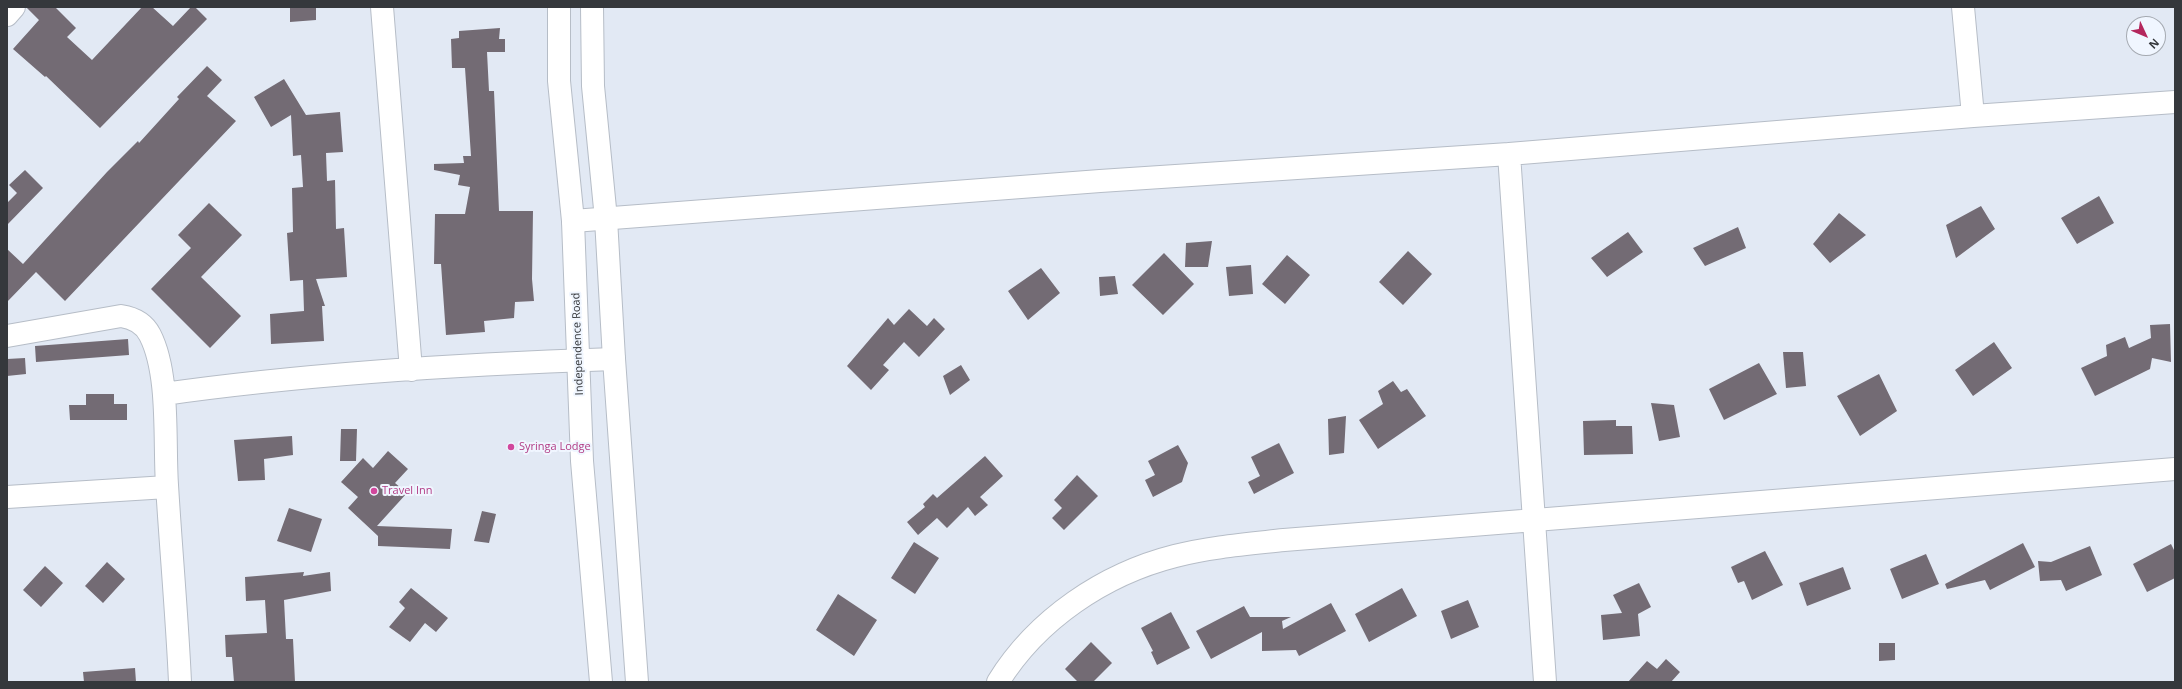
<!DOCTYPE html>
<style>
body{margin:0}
#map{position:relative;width:2182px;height:689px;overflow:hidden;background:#e2e9f4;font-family:"Open Sans",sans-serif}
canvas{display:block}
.frame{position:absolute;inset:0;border:8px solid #35383c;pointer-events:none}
.north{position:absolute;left:2126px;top:16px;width:40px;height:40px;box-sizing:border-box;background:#f0f6ff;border:1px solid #a5aab1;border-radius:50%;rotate:134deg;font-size:11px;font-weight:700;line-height:16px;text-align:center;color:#35383c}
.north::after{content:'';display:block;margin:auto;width:14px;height:18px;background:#b4275d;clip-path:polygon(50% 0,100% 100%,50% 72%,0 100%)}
</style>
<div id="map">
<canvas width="2182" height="689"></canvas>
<div class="frame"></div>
<div class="north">N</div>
</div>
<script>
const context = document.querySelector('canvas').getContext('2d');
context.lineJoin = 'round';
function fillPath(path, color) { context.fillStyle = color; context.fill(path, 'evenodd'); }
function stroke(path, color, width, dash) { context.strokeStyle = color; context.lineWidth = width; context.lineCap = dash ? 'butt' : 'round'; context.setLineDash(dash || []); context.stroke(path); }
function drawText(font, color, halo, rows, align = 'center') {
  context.font = font + ' "Open Sans",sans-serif'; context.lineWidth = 4; context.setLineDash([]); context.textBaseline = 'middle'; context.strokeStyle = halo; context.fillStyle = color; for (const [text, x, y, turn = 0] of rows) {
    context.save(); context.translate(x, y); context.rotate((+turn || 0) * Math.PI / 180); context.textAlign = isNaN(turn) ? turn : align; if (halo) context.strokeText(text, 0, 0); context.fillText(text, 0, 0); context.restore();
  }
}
const building = new Path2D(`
 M26 7H55L76 28 67 37 92 60 142 7H152L173 26 191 7H195L207 19 100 128 46 76 45 77 13 49 39 20Z
 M290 7H316V20L290 22Z
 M500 28 499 39H505V52H487L489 91H494L499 211H533L532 279 534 301 515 302 514 318 484 321 485 332 446 335 441 264H434L435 214H465L470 187 458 185 460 175 434 170V164L464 163 463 156H471L465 68H452L451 39 459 38V31Z
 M207 66 222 80 207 96 236 121 65 301 36 272 7 302V249L23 264 107 172 138 141 139 143 179 99 177 97Z
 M284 79 306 115 340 112 343 152 326 153 327 181 335 180 336 229 344 228 347 277 316 279 325 306H322L324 341 271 344 270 314 304 311 303 280 290 281 287 233 293 232 292 188 303 187 301 155 293 156 291 115 271 127 254 97Z
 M25 170 43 188 7 225V203L17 193 9 185Z
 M2099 196 2114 223 2077 244 2061 218Z
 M209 203 242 235 201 277 241 316 210 348 151 289 191 248 178 235Z
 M1981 206 1995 229 1956 258 1946 225Z
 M1839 213 1866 235 1830 263 1813 244Z
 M1738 227 1746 248 1705 266 1693 248Z
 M1628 232 1643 252 1607 277 1591 258Z
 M1212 241 1208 267H1185L1186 243Z
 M1408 251 1432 274 1403 305 1379 282Z
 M1164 253 1194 284 1163 315 1132 285Z
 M1287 255 1310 275 1285 304 1262 284Z
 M1251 265 1253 294 1229 296 1226 267Z
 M1041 268 1060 293 1028 320 1008 291Z
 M1115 276 1118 294 1100 296 1099 277Z
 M909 309 927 326 934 318 945 329 919 357 904 342 883 365 889 370 871 390 847 366 888 318 894 325Z
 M2170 324 2171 362 2152 358 2150 369 2095 396 2081 368 2107 356 2106 345 2125 337 2129 348 2151 338 2150 325Z
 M128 339 129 355 36 362 35 346Z
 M1994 342 2012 368 1973 396 1955 370Z
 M1783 352H1803L1806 386 1786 388Z
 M25 358 26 374 7 376V359Z
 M1759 363 1777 394 1724 420 1709 389Z
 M961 365 970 380 950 395 943 376Z
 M1879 374 1897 411 1860 436 1837 396Z
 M1393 381 1401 392 1407 389 1426 416 1378 449 1359 420 1383 404 1378 391Z
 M86 394H114V404H127V420H70L69 405H86Z
 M1651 403 1674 405 1680 437 1659 441Z
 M1346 416 1344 453 1329 455 1328 419Z
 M1616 420V426H1632L1633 454 1584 455 1583 421Z
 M341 429H357L356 461H340Z
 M292 436 293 455 264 459 265 480 238 481 234 440Z
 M1279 443 1294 473 1254 494 1248 482 1260 476 1251 457Z
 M1178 445 1188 463 1182 482 1153 497 1145 480 1155 475 1148 461Z
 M388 451 408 469 395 483 407 493 377 526 452 529 450 549 378 546V536L348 508 358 497 341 482 363 458 373 468Z
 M985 456 1003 476 980 497 988 505 975 516 968 507 947 528 937 518 918 535 907 522 925 507 923 504 933 494 937 498Z
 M1077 475 1098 496 1064 530 1052 518 1062 508 1054 500Z
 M289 508 322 519 311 552 277 541Z
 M482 511 496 514 489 543 474 541Z
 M914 542 939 558 915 594 891 578Z
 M2023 543 2035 567 1990 590 1985 580 1947 589 1945 584Z
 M2171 544 2175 552V578L2147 592 2133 564Z
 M2090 546 2102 575 2066 591 2061 580 2040 581 2038 561 2051 562Z
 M1765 551 1783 585 1752 600 1744 581 1738 583 1731 567Z
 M1926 554 1939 584 1902 599 1890 569Z
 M107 562 125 579 103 603 85 586Z
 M45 566 63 583 41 607 23 590Z
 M1843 567 1851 589 1807 606 1799 583Z
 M304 572 303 576 330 572 331 591 284 600 286 639H293L295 682H234L232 657H226L225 635 267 633 265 600 246 601 245 577Z
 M1639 583 1651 607 1638 614 1640 636 1603 640 1601 615 1622 613 1613 595Z
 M411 588 448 618 436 632 425 623 410 642 389 627 405 608 399 602Z
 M1402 588 1417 616 1369 642 1355 614Z
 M838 594 877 620 854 656 816 630Z
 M1468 600 1479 627 1451 639 1441 611Z
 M1331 603 1346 631 1299 656 1296 650 1262 651V632L1211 659 1196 631 1244 606 1250 617H1291L1282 621 1283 629Z
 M1171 612 1190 648 1157 665 1151 652 1153 651 1141 628Z
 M1091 642 1112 663 1093 682H1078L1065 669Z
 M1879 643H1895V660L1879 661Z
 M1666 659 1680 672 1671 682H1628L1647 661 1657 669Z
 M135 668 136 682H84L83 672Z`);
const minor = new Path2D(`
 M382 7 411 370
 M1963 7 1973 116
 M7 15 14 7
 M1509 154 1545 682
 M573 221 1100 181 1509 154 1973 116 2175 102
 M7 336 121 316C134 318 144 323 150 335 170 374 164 442 167 485 171 551 177 616 180 682
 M164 394C312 373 464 364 614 359
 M7 497 167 487
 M998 682C1037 619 1104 574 1175 556 1210 547 1248 544 1284 540L2175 469`);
const major = new Path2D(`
 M559 7V81L573 221 582 461 601 682
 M592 7 593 86 606 219 614 359 637 682`);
const markers = [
 [511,447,4,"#d1479c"],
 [374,491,4,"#d1479c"]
];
const streetNames = [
 ["Independence Road",578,344,-92]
];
const hotelNames = [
 ["Syringa Lodge",519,447],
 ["Travel Inn",382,491]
];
fillPath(building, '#736b74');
stroke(minor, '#b6bdc7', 24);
stroke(major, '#b6bdc7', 24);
stroke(minor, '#fff', 22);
stroke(major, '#fff', 22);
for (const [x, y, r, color] of markers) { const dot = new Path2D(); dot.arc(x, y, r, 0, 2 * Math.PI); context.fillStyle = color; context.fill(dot); stroke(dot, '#f0f6ff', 1.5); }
drawText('11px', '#35383c', '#f0f6ff', streetNames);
drawText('11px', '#b23c85', '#f0f6ff', hotelNames, 'left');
</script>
